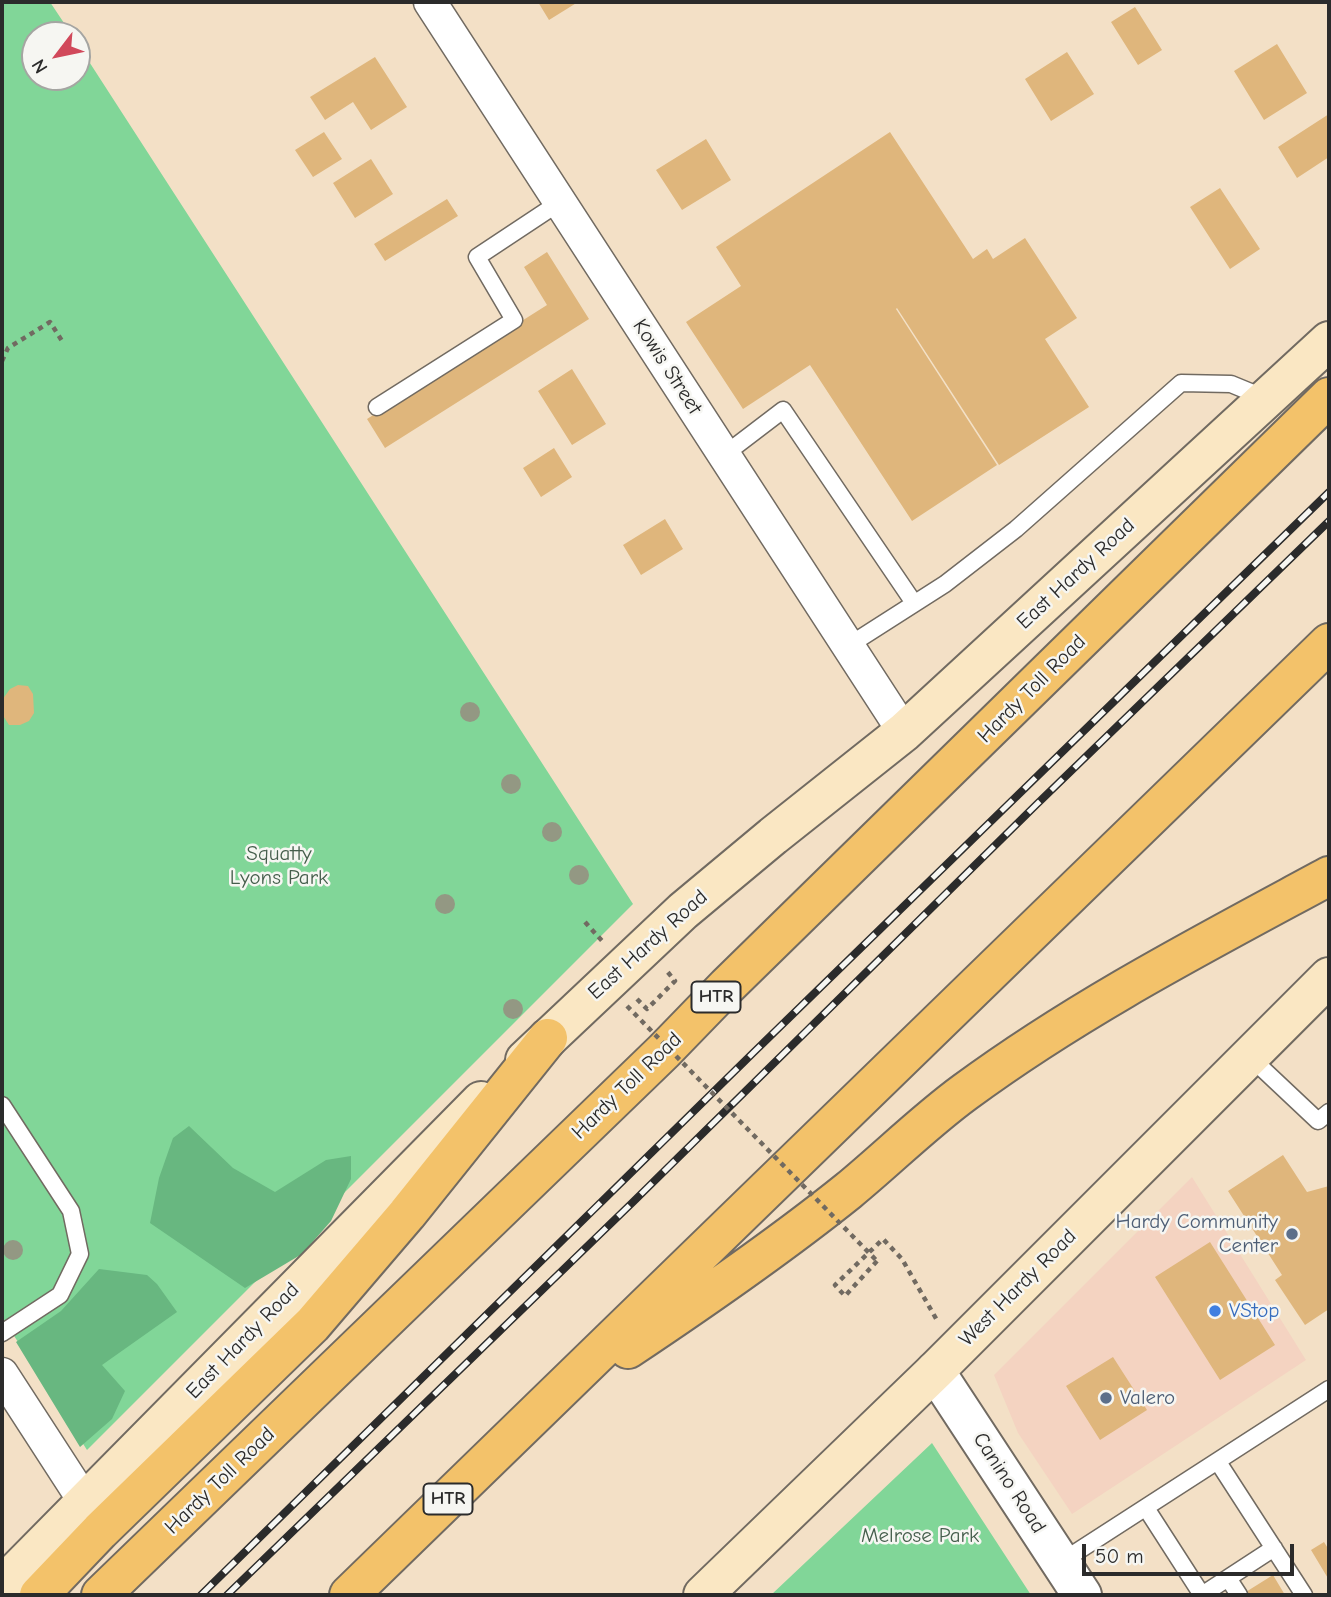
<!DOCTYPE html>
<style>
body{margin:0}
#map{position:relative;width:1331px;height:1597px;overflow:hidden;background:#f3e0c6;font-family:"Comic Neue",sans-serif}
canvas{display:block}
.frame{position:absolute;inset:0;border:4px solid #2b2b2b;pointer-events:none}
.north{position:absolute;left:21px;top:21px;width:70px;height:70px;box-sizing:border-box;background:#f6f6f2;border:2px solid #a5a5a2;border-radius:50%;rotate:238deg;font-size:19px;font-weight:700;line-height:28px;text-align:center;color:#2b2b2b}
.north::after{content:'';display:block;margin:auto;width:24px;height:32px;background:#d1495b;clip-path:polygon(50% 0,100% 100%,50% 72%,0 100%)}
.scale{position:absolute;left:1082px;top:1544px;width:212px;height:32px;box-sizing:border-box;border:4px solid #2b2b2b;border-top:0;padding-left:9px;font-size:21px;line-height:24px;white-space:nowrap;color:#2b2b2b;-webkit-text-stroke:5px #f6f6f2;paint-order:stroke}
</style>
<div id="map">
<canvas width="1331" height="1597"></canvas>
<div class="frame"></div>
<div class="north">N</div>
<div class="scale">50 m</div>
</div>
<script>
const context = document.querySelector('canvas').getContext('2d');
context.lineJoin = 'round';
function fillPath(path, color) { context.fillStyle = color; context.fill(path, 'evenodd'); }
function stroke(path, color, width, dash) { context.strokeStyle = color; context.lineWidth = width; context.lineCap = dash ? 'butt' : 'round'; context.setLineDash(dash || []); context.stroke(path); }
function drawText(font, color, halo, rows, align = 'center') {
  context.font = font + ' "Comic Neue",sans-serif'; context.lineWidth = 5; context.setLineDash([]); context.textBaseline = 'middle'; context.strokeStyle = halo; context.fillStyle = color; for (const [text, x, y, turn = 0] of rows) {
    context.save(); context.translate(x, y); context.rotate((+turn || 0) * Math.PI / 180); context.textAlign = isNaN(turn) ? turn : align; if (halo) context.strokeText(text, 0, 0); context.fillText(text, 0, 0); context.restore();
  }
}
const built = new Path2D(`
 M1192 1177 1306 1360 1072 1514 1018 1433 994 1375Z`);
const green = new Path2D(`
 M2 2H50L72 35H35V77H77V43L633 904 87 1450 2 1317Z
 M932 1443 1031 1595H771Z`);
const forest = new Path2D(`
 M189 1126 233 1168 275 1192 326 1160 351 1156V1179L331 1221 302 1254 245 1288 150 1223 159 1178 173 1138Z
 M99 1269 147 1275 157 1284 177 1312 102 1365 125 1391 112 1419 80 1447 16 1342 61 1311Z`);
const building = new Path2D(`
 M538 2H578L549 20Z
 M1135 7 1162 50 1138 65 1111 22Z
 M1277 44 1307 93 1264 120 1234 71Z
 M1067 52 1094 94 1051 121 1025 79Z
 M375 57 407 107 371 130 353 102 325 120 310 97Z
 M1329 114V157L1297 178 1278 147Z
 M324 132 342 159 313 177 295 150Z
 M890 132 973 259 987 249 993 259 1025 238 1077 318 1045 339 1089 407 999 465 897 308 896 309 997 465 912 521 810 365 743 409 686 322 741 286 716 247Z
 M706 139 731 180 682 210 656 170Z
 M371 159 393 194 355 218 333 183Z
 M1220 188 1260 249 1230 269 1190 207Z
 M447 199 458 216 385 261 374 244Z
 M547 252 589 319 385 448 367 419 547 305 524 267Z
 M572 369 606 424 572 445 538 391Z
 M554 448 572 477 541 497 523 468Z
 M665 519 683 549 641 575 623 545Z
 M18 685 28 686 33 694 34 713 29 721 20 725H9L2 714V700L10 689Z
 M1283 1155 1307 1192 1329 1186V1309L1305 1325 1275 1280 1282 1275 1228 1191Z
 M1210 1242 1275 1345 1220 1380 1155 1277Z
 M1113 1357 1147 1410 1100 1440 1066 1386Z
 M1324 1542 1329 1550V1580L1311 1550Z
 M1273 1575 1285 1595H1241Z`);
const path = new Path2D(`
 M2 361 8 348 50 322 64 344
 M585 922 603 942
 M637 999 647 1009 675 981 666 970
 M877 1261 845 1296 835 1285 883 1239 902 1259 938 1322`);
const service = new Path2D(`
 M377 407 514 320 477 257 560 202
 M724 455 783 410 914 603
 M848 646 945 584 1016 529 1181 383 1231 384 1265 398
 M1250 1057 1318 1121 1329 1112
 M2 1105 71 1211 80 1254 60 1295 2 1333
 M1218 1462 1304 1595
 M1146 1508 1202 1595
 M1061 1562 1329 1389
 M1228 1578 1239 1595
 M1202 1595 1274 1548`);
const minor = new Path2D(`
 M430 2 904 732
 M2 1374 85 1502`);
const tertiary = new Path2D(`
 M935 1371 1082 1595`);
const secondary = new Path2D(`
 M525 1060 683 911 773 836 904 732 1329 341
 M2 1586 481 1101
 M703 1595 935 1371 1329 977`);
const motorway = new Path2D(`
 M628 1349C703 1299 777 1248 848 1191 887 1159 924 1122 965 1092 1079 1008 1205 943 1329 876
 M39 1595 100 1531 312 1325 407 1214 548 1038
 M101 1595 664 1051 727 986 1329 397
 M349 1595 1329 643`);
const rail = new Path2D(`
 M201 1595 754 1052 1329 492
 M227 1595 633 1202 1037 804 1329 521`);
const pathBridge = new Path2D(`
 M627 1006 877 1261`);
const trees = [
 [470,712],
 [511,784],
 [552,832],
 [579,875],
 [445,904],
 [513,1009],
 [13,1250]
];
const markers = [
 [1292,1234,7,"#5c6f8a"],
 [1215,1311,7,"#3f7fe0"],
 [1106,1398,7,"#5c6f8a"]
];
const shields = [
 [716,997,49],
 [448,1499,49]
];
const shieldNames = [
 ["HTR",716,997],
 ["HTR",448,1499]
];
const streetNames = [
 ["Kowis Street",667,367,57],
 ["East Hardy Road",1076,574,-43],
 ["Hardy Toll Road",1032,689,-45],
 ["East Hardy Road",648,945,-42],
 ["Hardy Toll Road",627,1086,-44],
 ["West Hardy Road",1018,1288,-45],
 ["East Hardy Road",243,1341,-46],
 ["Hardy Toll Road",220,1481,-44],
 ["Canino Road",1009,1483,57]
];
const parkNames = [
 ["Squatty",279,854],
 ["Lyons Park",279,878],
 ["Melrose Park",920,1536]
];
const serviceNames = [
 ["Hardy Community",1278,1222],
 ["Center",1278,1246],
 ["Valero",1120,1398,"left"]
];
const shopNames = [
 ["VStop",1229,1311]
];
fillPath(built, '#f4d3c1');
fillPath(green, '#81d698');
fillPath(forest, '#68b780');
fillPath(building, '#dfb67c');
stroke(service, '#716a61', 19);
stroke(minor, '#716a61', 35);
stroke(tertiary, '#716a61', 42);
stroke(secondary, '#716a61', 42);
stroke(motorway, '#716a61', 42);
stroke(path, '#716a61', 4.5, [5, 5]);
stroke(service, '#fff', 16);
stroke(minor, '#fff', 32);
stroke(tertiary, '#fff', 38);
stroke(secondary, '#fae7c3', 38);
stroke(motorway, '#f3c26a', 38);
stroke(rail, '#2b2b2b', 8);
stroke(rail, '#f6f6f2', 5, [16]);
stroke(pathBridge, '#716a61', 4.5, [5, 5]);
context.fillStyle = '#939883';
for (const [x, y] of trees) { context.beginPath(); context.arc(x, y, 10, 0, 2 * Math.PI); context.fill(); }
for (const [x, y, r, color] of markers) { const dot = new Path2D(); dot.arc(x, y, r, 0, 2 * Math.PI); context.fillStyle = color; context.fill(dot); stroke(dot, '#f6f6f2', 2.5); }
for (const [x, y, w] of shields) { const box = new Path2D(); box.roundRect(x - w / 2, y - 15.5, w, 31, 5); context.fillStyle = '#f6f6f2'; context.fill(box); stroke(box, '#2b2b2b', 2); }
drawText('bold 19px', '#2b2b2b', null, shieldNames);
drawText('21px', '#2b2b2b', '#f6f6f2', streetNames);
drawText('21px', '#455e4c', '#f6f6f2', parkNames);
drawText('21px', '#4e5e75', '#f6f6f2', serviceNames, 'right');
drawText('21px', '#366cbe', '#f6f6f2', shopNames, 'left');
</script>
